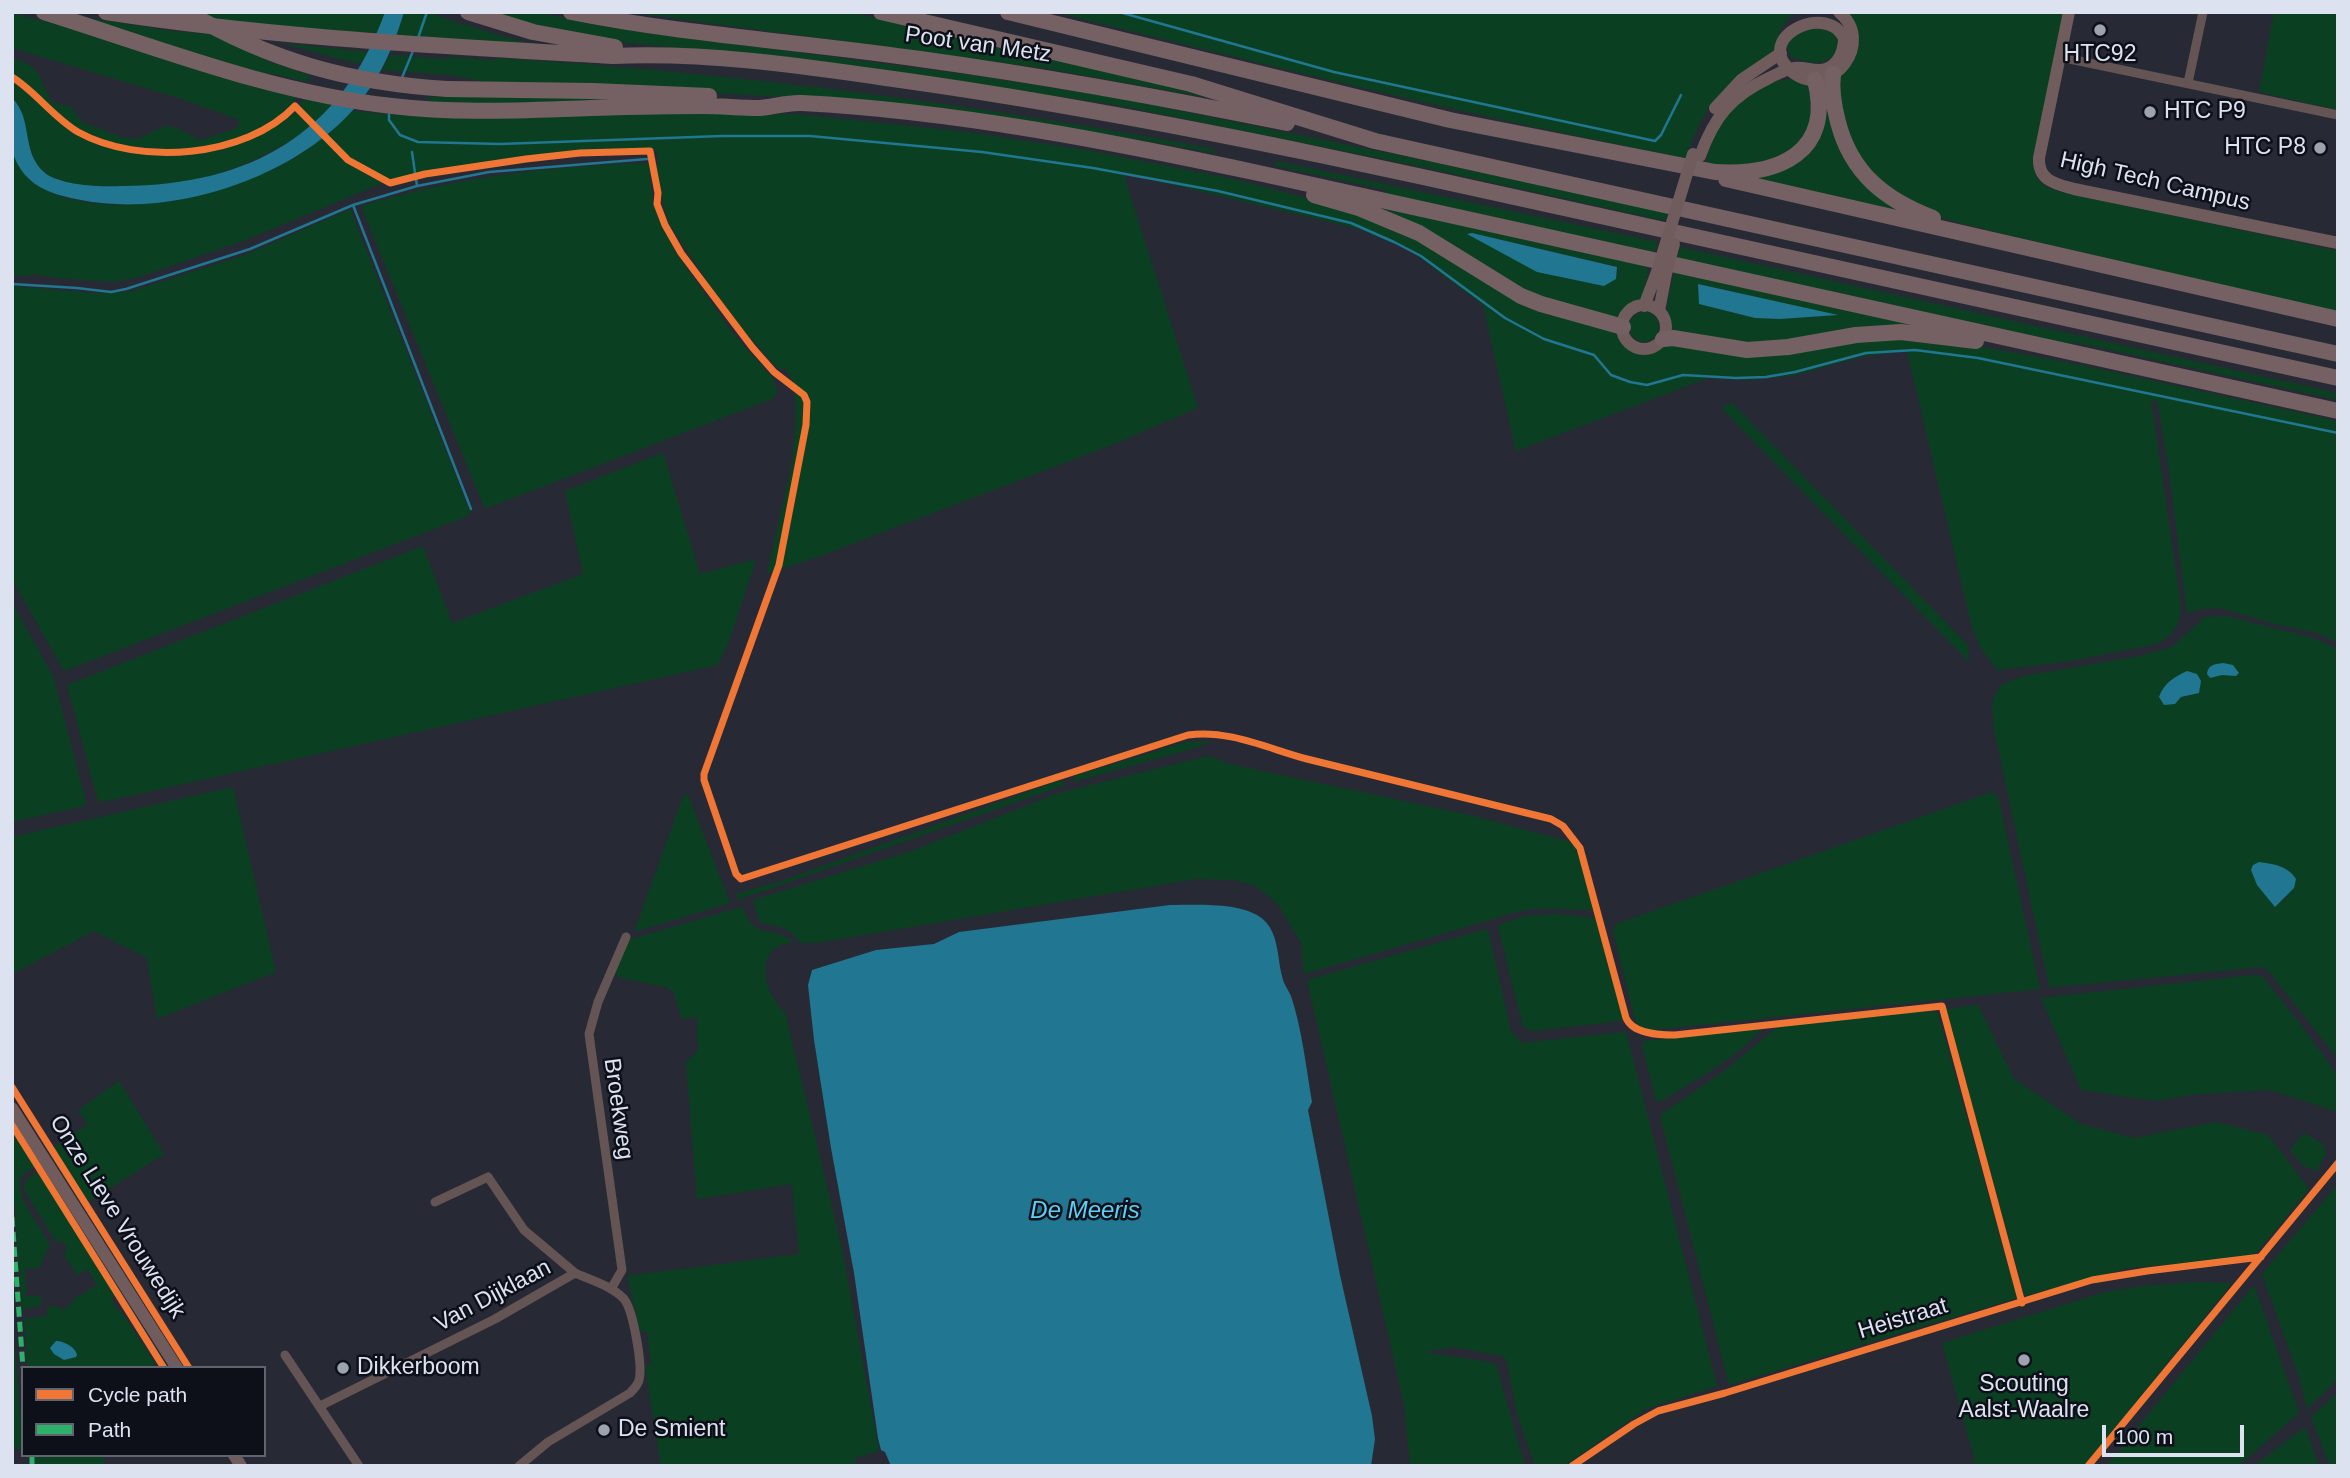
<!DOCTYPE html>
<style>
body{margin:0}
#map{position:relative;width:2350px;height:1478px;overflow:hidden;background:#272a35;font-family:Helvetica,sans-serif}
canvas{display:block}
.frame{position:absolute;inset:0;border:14px solid #dde2f0;pointer-events:none}
.legend{position:absolute;left:21px;top:1366px;width:245px;height:91px;box-sizing:border-box;background:#0d1019;border:2px solid #60646f;margin:0;padding:9px 12px;list-style:none;font-size:21px;color:#dde2f0}
.legend li{display:flex;align-items:center;gap:14px;height:35px}
.legend b{width:35px;border:2px solid #60646f}
.scale{position:absolute;left:2102px;top:1425px;width:142px;height:32px;box-sizing:border-box;border:4px solid #dde2f0;border-top:0;padding-left:9px;font-size:21px;line-height:24px;white-space:nowrap;color:#dde2f0;-webkit-text-stroke:5px #0d1019;paint-order:stroke}
</style>
<div id="map">
<canvas width="2350" height="1478"></canvas>
<div class="frame"></div>
<ul class="legend">
<li><b style="height:9px;background:#f07635"></b>Cycle path</li>
<li><b style="height:9px;background:#2db169"></b>Path</li>
</ul>
<div class="scale">100 m</div>
</div>
<script>
const context = document.querySelector('canvas').getContext('2d');
context.lineJoin = 'round';
function fillPath(path, color) { context.fillStyle = color; context.fill(path, 'evenodd'); }
function stroke(path, color, width, dash) { context.strokeStyle = color; context.lineWidth = width; context.lineCap = dash ? 'butt' : 'round'; context.setLineDash(dash || []); context.stroke(path); }
function drawText(font, color, halo, rows, align = 'center') {
  context.font = font + ' Helvetica,sans-serif'; context.lineWidth = 5; context.setLineDash([]); context.textBaseline = 'middle'; context.strokeStyle = halo; context.fillStyle = color; for (const [text, x, y, turn = 0] of rows) {
    context.save(); context.translate(x, y); context.rotate((+turn || 0) * Math.PI / 180); context.textAlign = isNaN(turn) ? turn : align; if (halo) context.strokeText(text, 0, 0); context.fillText(text, 0, 0); context.restore();
  }
}
const green = new Path2D(`
 M136 12H385L378 33 251 26Z
 M404 12H429L462 25 464 24 498 35 547 48 397 35Z
 M484 12H536L596 25 658 34 978 76 1111 97 1418 159 1667 213 1665 221 1417 166 1111 104 840 65 593 39Z
 M627 12H850L1210 95 1209 98 1049 69Z
 M1054 12H1794L1781 29 1776 47 1769 56 1739 75 1711 104 1700 122 1685 158C1473 117 1263 64 1054 12Z
 M1842 12H2065L2034 161C2034 182 2043 187 2062 192L2338 251V314L1963 224 1934 215 1883 190 1844 133 1839 79 1852 62Z
 M2274 12H2338V110L2259 92Z
 M12 13 139 46 265 90 297 97C260 155 145 162 88 134 59 120 37 94 12 73V58C44 67 37 77 52 102L71 107 82 122 124 138 137 139 163 127 172 126 201 140 237 128 239 123 238 119 172 96 12 48Z
 M71 15 172 31 211 34 273 63 311 76 307 82 268 73 267 75Z
 M1804 22 1836 34C1842 61 1821 67 1800 60 1797 59 1792 58 1790 55 1787 50 1788 43 1789 38Z
 M281 43 369 52 359 64Z
 M390 55 448 59V57L494 60 496 58C738 73 976 104 1215 149L1214 153 1102 133 1101 137 834 100 593 86 494 84 451 75 382 70Z
 M12 79C34 94 50 117 73 131 129 165 213 161 269 130 279 125 286 117 295 111L312 126C246 173 180 191 99 186 83 185 61 184 47 174 21 157 33 118 12 97Z
 M1788 79 1803 83 1811 92 1816 116 1802 144 1771 165H1717L1706 162C1709 152 1711 139 1716 130 1730 107 1761 82 1788 79Z
 M536 96 723 102 436 106 427 101 428 97Z
 M1825 98 1838 135 1906 212 1714 175 1786 167Z
 M303 99 334 105 315 124 301 110 300 104Z
 M352 111 420 117 695 111 794 114 967 132 1086 150 1238 180 1358 212 1417 238 1519 299 1614 329C1627 351 1641 365 1665 345L1710 349 1858 337 1968 344 2081 365 2338 421V643L2317 633 2275 624 2220 608 2201 609 2187 613 2169 470 2157 401H2151L2181 607C2179 626 2173 636 2156 644L2071 661 1997 670 1980 647 1972 628 1907 351 1860 357 1793 376 1747 380 1708 378 1516 451 1483 305 1409 250 1359 229 1123 173 1198 408 1109 446 823 555 767 574 792 463 796 418 795 395 798 388 785 369 777 368 746 333 715 293 668 222 657 178 658 156 656 151 646 148 574 152 446 167 383 183 243 241 136 278 112 282 56 278 29 273 32 276 12 275V144C24 215 135 209 188 198 214 193 251 179 275 168 304 156 329 132 352 111Z
 M1276 161 1658 242 1654 255 1386 196V190L1275 166Z
 M649 163 653 202 674 250 734 335 772 377 777 392 772 399 487 508 484 507 361 206C460 176 547 167 649 163Z
 M1346 199 1649 265C1647 272 1646 293 1642 297 1634 307 1624 309 1619 321L1542 301ZM1472 233 1617 267 1619 273 1468 234Z
 M350 209 470 512 468 516 64 671 12 579V286L92 293 129 292 248 254Z
 M1680 247 2338 393V400L2073 342 2071 347 1677 260Z
 M1675 270 1932 327 1931 331 1747 346 1670 333 1667 302ZM1698 284 1834 315 1780 319 1755 318 1699 304Z
 M1629 327a15 15 0 1 1 30 0a15 15 0 1 1-30 0Z
 M1732 403 1968 645 1969 662 1721 408Z
 M663 453 700 574 756 559 730 638 718 665 107 801H98L67 685 423 546 452 623 583 574 565 491Z
 M12 603 53 676 86 802 84 806 12 822Z
 M2226 616 2313 638 2338 649V1059L2267 969 2260 967 2055 987 2049 986 1994 729 1992 706 1994 697 2001 685 2024 676 2140 656 2172 647 2205 617ZM2187 671 2193 695 2181 697 2169 681ZM2253 876 2288 896 2275 907Z
 M1212 741 1198 747 1074 782V776L1186 742Z
 M1208 756 1230 764 1474 816 1574 843 1580 854 1593 910C1558 910 1533 904 1497 918L1304 974 1301 943 1279 906 1270 897 1255 886 1234 880 1196 879 822 942 800 943C790 927 778 926 760 923L753 900 909 852 1059 793Z
 M1061 780 1065 785 738 900 736 894 781 881Z
 M233 787 276 972 157 1019 147 958 94 931 12 974V837Z
 M1992 792 1998 797 2040 989 1652 1030 1640 1027 1635 1020 1613 931 1616 924Z
 M684 794 688 795 730 903 634 932Z
 M742 907C746 914 749 923 755 927 768 935 782 929 792 943 752 945 763 994 785 1012L842 1249 879 1451 855 1458 857 1463 848 1466H661L645 1366 651 1365 647 1331H640L627 1276 799 1254 792 1184 697 1199 686 1062 698 1051 697 1017 682 1019 673 991 665 987 621 978 615 974 617 964 628 940Z
 M1555 914 1595 918 1623 1018 1620 1021 1532 1031 1523 1027 1498 927 1501 924 1525 916Z
 M1483 930H1488L1489 935 1511 1031 1521 1043 1626 1032 1717 1386 1646 1409 1564 1466H1535L1517 1414 1507 1361 1503 1356 1454 1347 1423 1352 1490 1362 1496 1365 1525 1466H1410L1404 1404 1307 980Z
 M2254 975 2263 977 2301 1025 2338 1076V1112L2270 1090 2197 1094 2156 1101 2081 1090 2041 998Z
 M1978 1005 2014 1079 2081 1124 2134 1138 2216 1122 2268 1135 2309 1189 2253 1257 2128 1268 2025 1296 1946 1014 1947 1009Z
 M1928 1010 1938 1013 2017 1298 1729 1385 1660 1115 1720 1074 1779 1026Z
 M1762 1028C1742 1055 1691 1082 1662 1101H1656L1642 1045 1644 1041Z
 M119 1081 164 1154 88 1202 54 1148 88 1124 78 1110Z
 M12 1132 35 1167C30 1170 24 1173 21 1177 12 1192 42 1230 50 1244L39 1268 25 1269 26 1296H41V1306L22 1309 12 1171Z
 M2304 1133 2323 1144 2326 1153 2317 1171 2303 1166 2290 1150Z
 M39 1172 115 1296 111 1299 118 1310 121 1311 158 1368H27L24 1319 47 1316V1307L56 1306 63 1310 73 1303 72 1300 97 1285 87 1269 77 1275 64 1255 67 1247 64 1243 55 1240 25 1191 24 1184 28 1178Z
 M2338 1184V1379L2307 1409 2300 1380 2262 1274Z
 M2196 1282 2232 1283 2084 1466H1971L1975 1460 1942 1343 2105 1292 2144 1286Z
 M2254 1285 2299 1413 2238 1466H2106Z
 M12 1317 23 1449H12Z
 M2338 1392V1466H2330L2311 1417Z
 M2305 1427 2319 1466H2254Z
 M35 1455H105L104 1466H35Z`);
const water = new Path2D(`
 M385 12H404C393 49 379 81 353 110 291 179 172 218 81 200 54 195 29 188 16 161 8 143 12 117 12 98 34 119 20 152 45 173 62 186 102 187 123 186 249 185 341 135 385 12Z
 M1472 233 1617 267 1616 279 1604 286 1537 272 1467 234Z
 M1698 284 1838 315 1780 319 1755 318 1699 304Z
 M2223 663 2233 665 2239 673 2236 676 2222 675 2210 678 2207 674C2208 665 2214 664 2223 663Z
 M2187 671 2197 674 2201 681 2199 693 2181 697 2175 704 2164 705 2159 697C2164 683 2174 677 2187 671Z
 M2259 862C2274 864 2288 866 2296 879L2294 888 2275 907 2257 885 2251 870 2253 865Z
 M1170 905C1195 905 1239 902 1260 917 1279 930 1277 956 1282 976 1283 983 1288 989 1291 996 1302 1029 1306 1067 1312 1102L1308 1110 1340 1275 1372 1416 1375 1439 1371 1466H891L885 1452 881 1450 878 1438 854 1273 831 1148 814 1040 808 985 812 970 876 950 934 944 959 932Z
 M56 1341C63 1341 76 1347 77 1355L76 1357 64 1360 54 1354 50 1348Z`);
const stream = new Path2D(`
 M1119 12 1334 72 1655 141 1661 135 1681 95
 M418 38 427 12
 M401 80 413 51
 M389 112V120L400 135 418 142 500 144 722 136H810L982 152 1093 168 1218 191 1351 223 1394 242 1421 256 1505 318 1544 339 1594 355 1611 375 1630 382 1647 385 1683 375 1736 378 1766 377 1795 372 1866 353 1915 350 1978 358 2338 433
 M412 152 415 173
 M416 179 417 186
 M353 205 471 509
 M12 284 77 288 111 292 126 289 250 249 353 205 417 186 489 172 647 159`);
const street = new Path2D(`
 M2060 57 2338 115
 M2188 83 2203 12
 M435 1202 488 1177 524 1230 575 1273
 M611 1289 622 1270 589 1034 598 1002 626 937
 M285 1355 359 1466
 M320 1406 495 1319 575 1273C591 1280 612 1286 624 1299 633 1310 643 1365 639 1380 638 1385 634 1389 630 1393L548 1442 519 1466`);
const secondary = new Path2D(`
 M2069 12 2039 158C2038 181 2056 184 2074 189L2338 243
 M1715 108 1741 80 1781 53
 M1700 156C1714 117 1731 96 1769 78 1777 74 1786 69 1794 68 1805 66 1815 73 1826 69 1839 64 1844 50 1844 38 1825 0 1748 41 1795 74 1832 99 1876 42 1839 12
 M1622 327a22 22 0 1 1 44 0a22 22 0 1 1-44 0Z
 M1644 306 1657 272
 M1659 311 1666 274
 M12 1108 177 1368
 M234 1455 241 1466`);
const highway = new Path2D(`
 M44 12C159 48 272 93 392 106 458 114 525 110 591 108 628 107 666 106 703 106 722 106 740 108 759 108 773 107 788 102 802 103 955 111 1114 142 1263 174L2338 411
 M106 12C274 38 444 46 613 56 704 52 796 65 886 78 1032 98 1176 125 1320 155 1660 227 1999 304 2338 378
 M468 12 533 32 615 47
 M571 12C686 35 804 42 920 59 1043 76 1165 98 1287 123
 M881 12 1191 84 1375 141 2338 354
 M1008 12 1450 120 1715 172C1778 176 1834 153 1815 80
 M1833 74C1831 90 1834 107 1838 122 1851 173 1885 200 1933 218
 M447 89 593 91 709 96
 M1726 179 2338 319
 M1314 195 1359 208 1419 233 1521 296 1541 304 1623 327
 M1663 339 1673 338 1747 350 1788 347 1856 335 1901 332 1976 341`);
const secondaryBridge = new Path2D(`
 M1657 272 1693 154
 M1666 274 1674 244`);
const highwayBridge = new Path2D(`
 M187 12C270 61 351 83 447 89`);
const quiet = new Path2D(`
 M12 1217 23 1368
 M32 1455V1466`);
const cycleway = new Path2D(`
 M12 77C36 92 53 117 78 132 139 166 246 158 295 106L348 160 390 183 425 174 526 159 580 153 650 151 658 193 657 204 665 225 681 253 752 347 774 372 804 395 807 402 806 425 779 565 704 774V780L736 874 741 879 1188 735C1228 729 1269 749 1307 759 1389 779 1470 799 1551 819L1563 826 1580 848 1626 1018C1633 1034 1659 1035 1675 1035L1942 1006 2022 1303
 M12 1087 189 1368
 M12 1125 164 1368
 M1572 1466 1634 1424 1658 1411 1725 1393 2092 1280 2147 1271 2261 1257
 M2088 1466 2338 1163`);
const markers = [
 [2100,30,7,"#9da2af"],
 [2150,112,7,"#9da2af"],
 [2320,148,7,"#9da2af"],
 [2024,1360,7,"#9da2af"],
 [343,1368,7,"#9da2af"],
 [604,1430,7,"#9da2af"]
];
const streetNames = [
 ["Poot van Metz",978,45,8],
 ["High Tech Campus",2155,182,13],
 ["Broekweg",618,1109,82],
 ["Onze Lieve Vrouwedijk",117,1217,58],
 ["Van Dijklaan",493,1296,-28],
 ["Heistraat",1903,1319,-17]
];
const poiNames = [
 ["HTC92",2100,55,"center"],
 ["HTC P9",2164,112],
 ["HTC P8",2306,148,"right"],
 ["Dikkerboom",357,1368],
 ["Scouting",2024,1385,"center"],
 ["Aalst-Waalre",2024,1411,"center"],
 ["De Smient",618,1430]
];
const waterNames = [
 ["De Meeris",1085,1211]
];
fillPath(green, '#0a4021');
fillPath(water, '#217691');
stroke(stream, '#217691', 2.5);
stroke(street, '#645454', 9);
stroke(secondary, '#715c5d', 12);
stroke(highway, '#756163', 16);
stroke(secondaryBridge, '#715c5d', 12);
stroke(highwayBridge, '#756163', 16);
stroke(quiet, '#2db169', 5, [10, 5]);
stroke(cycleway, '#f07635', 7);
for (const [x, y, r, color] of markers) { const dot = new Path2D(); dot.arc(x, y, r, 0, 2 * Math.PI); context.fillStyle = color; context.fill(dot); stroke(dot, '#0d1019', 2.5); }
drawText('23px', '#dde2f0', '#0d1019', streetNames);
drawText('23px', '#dde2f0', '#0d1019', poiNames, 'left');
drawText('italic 24px', '#5cd0f7', '#0d1019', waterNames);
</script>
